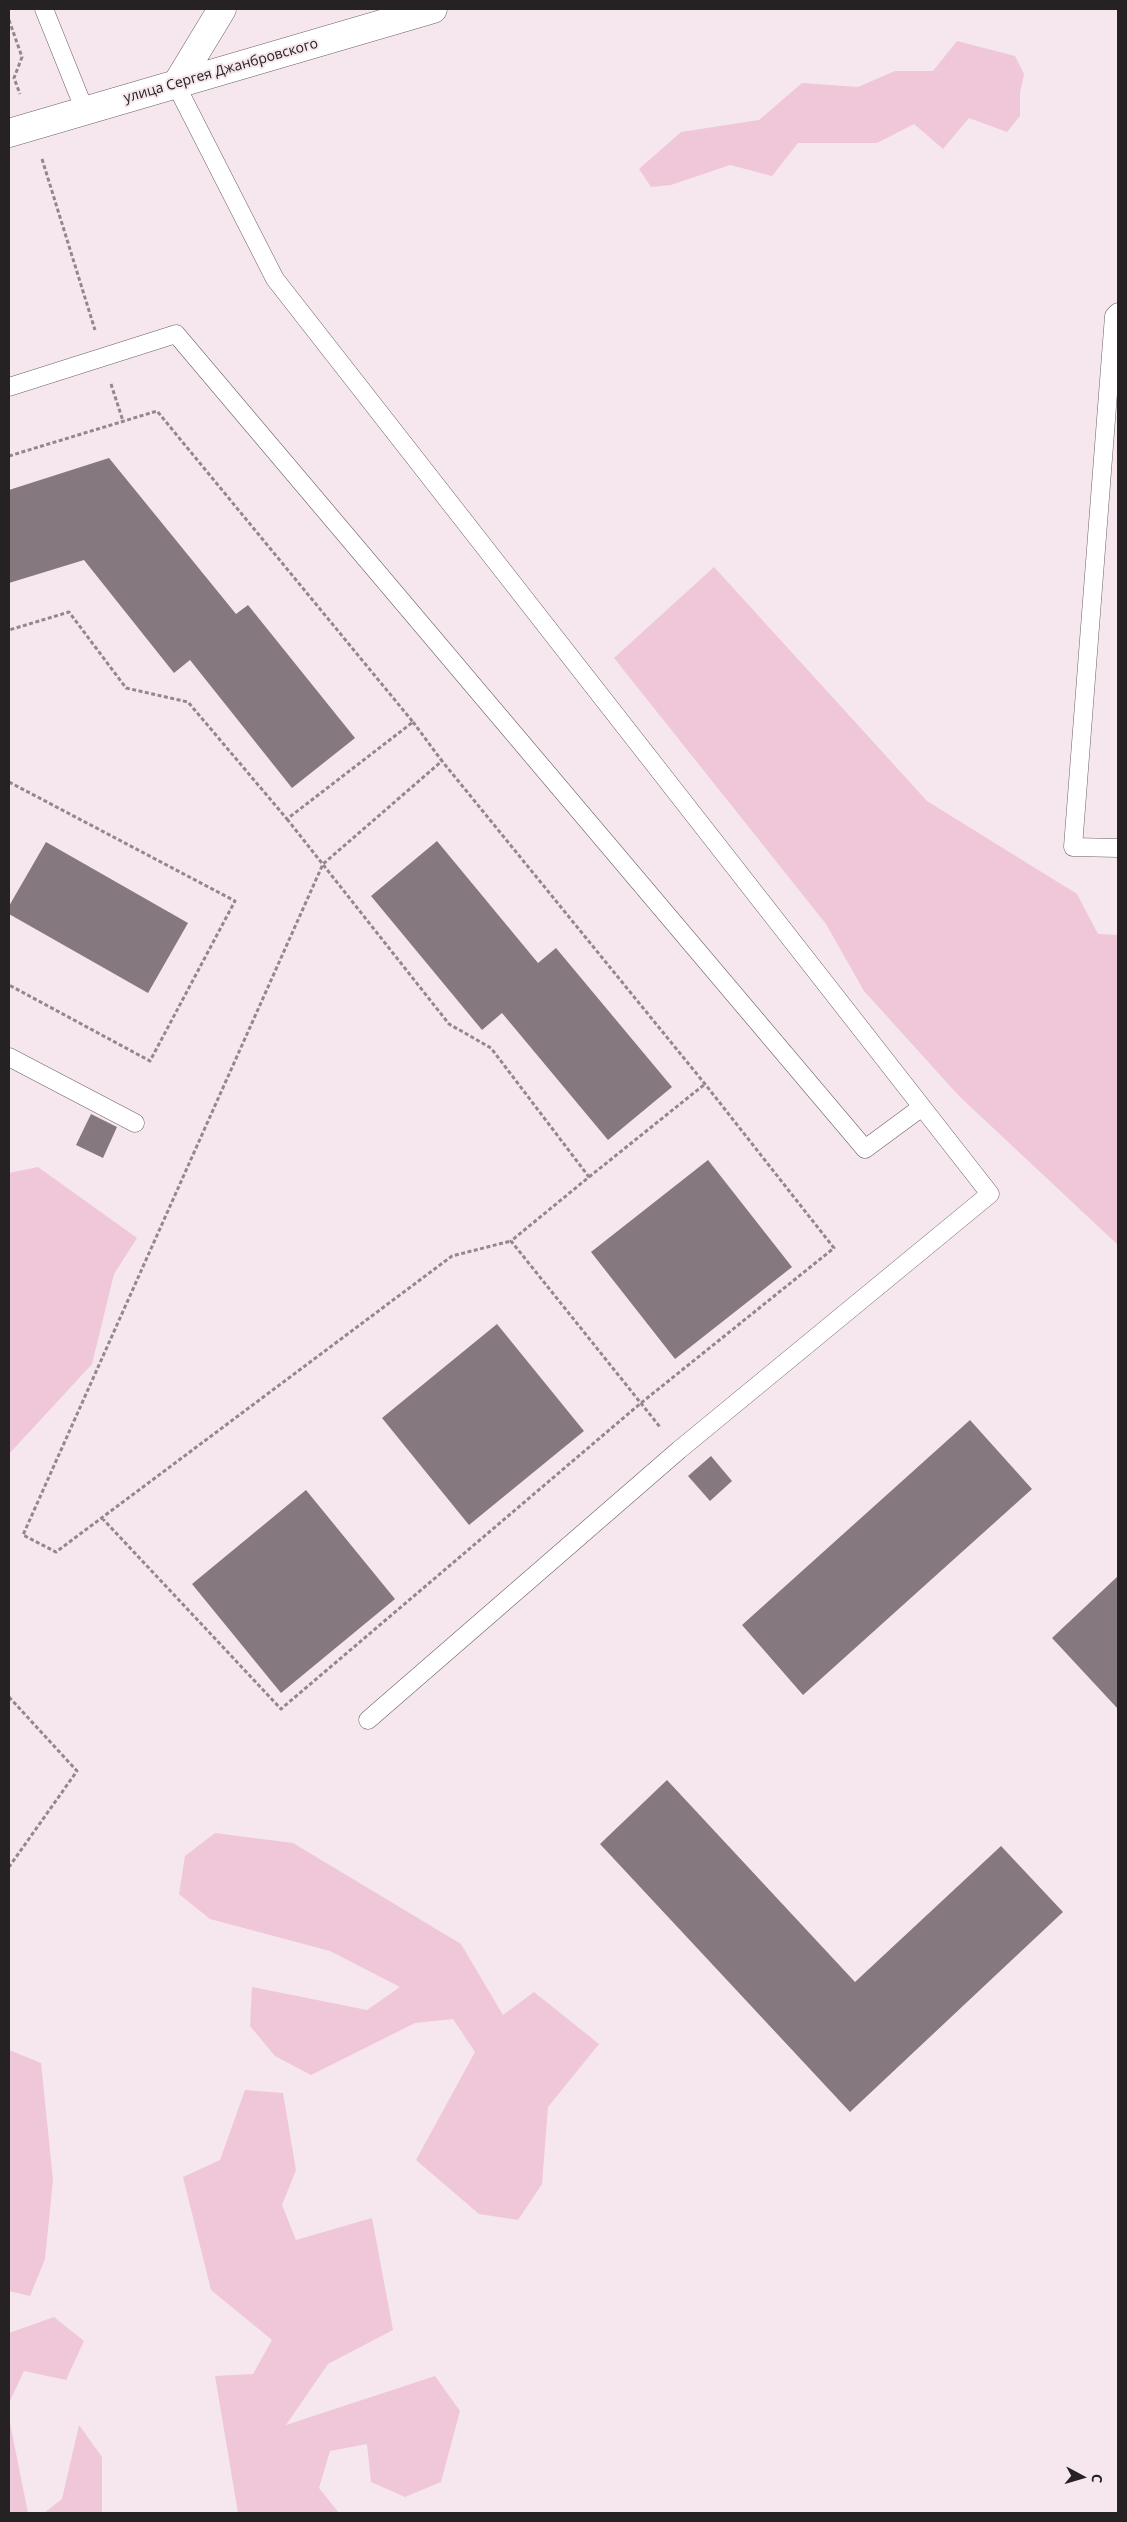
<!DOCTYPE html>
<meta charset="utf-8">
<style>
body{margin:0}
#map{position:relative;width:1127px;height:2522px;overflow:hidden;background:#f5e7ed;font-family:"Open Sans",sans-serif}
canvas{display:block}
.frame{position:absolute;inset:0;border:10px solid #262123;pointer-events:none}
.north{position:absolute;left:1057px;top:2452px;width:50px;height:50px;-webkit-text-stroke:4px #f5e7ed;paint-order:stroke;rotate:96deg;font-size:14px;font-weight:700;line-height:20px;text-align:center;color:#262123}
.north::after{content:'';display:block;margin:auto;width:18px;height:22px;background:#262123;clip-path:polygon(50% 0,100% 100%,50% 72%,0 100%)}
</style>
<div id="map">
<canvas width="1127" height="2522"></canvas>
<div class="frame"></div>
<div class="north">С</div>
</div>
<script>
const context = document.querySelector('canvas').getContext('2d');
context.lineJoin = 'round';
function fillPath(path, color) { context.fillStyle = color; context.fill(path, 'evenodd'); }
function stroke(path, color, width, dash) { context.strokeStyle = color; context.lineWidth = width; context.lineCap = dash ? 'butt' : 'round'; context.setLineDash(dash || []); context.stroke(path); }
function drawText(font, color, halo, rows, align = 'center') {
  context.font = font + ' "Open Sans",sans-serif'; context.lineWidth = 4; context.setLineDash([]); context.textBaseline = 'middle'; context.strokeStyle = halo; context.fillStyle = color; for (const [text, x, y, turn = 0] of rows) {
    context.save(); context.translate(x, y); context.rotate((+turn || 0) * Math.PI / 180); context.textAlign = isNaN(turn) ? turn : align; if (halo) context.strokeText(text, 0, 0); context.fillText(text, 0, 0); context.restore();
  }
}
const green = new Path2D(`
 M957 41 1015 56 1024 74 1020 93V116L1007 132 969 118 943 149 914 124 877 143H798L772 176 730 165 671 185 651 187 639 169 681 132 759 120 802 83 858 87 895 71H933Z
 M714 567 927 801 1077 894 1098 934 1118 935V1245L959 1096 864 991 826 924 614 658Z
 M38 1167 137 1238 114 1274 92 1364 9 1454V1173Z
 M215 1833 293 1843 461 1944 503 2015 534 1992 599 2044 548 2107 542 2184 518 2220 479 2214 416 2160 475 2052 453 2019 415 2023 311 2075 275 2056 250 2026 252 1987 367 2010 400 1987 330 1951 210 1919 179 1894 185 1856Z
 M9 2050 41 2063 53 2180 45 2259 30 2296 9 2291Z
 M245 2090 283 2093 296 2170 282 2205 296 2240 372 2218 393 2330 328 2364 286 2425 435 2376 460 2411 441 2482 405 2497 371 2482 367 2444 330 2451 319 2488 339 2513H238L215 2376 253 2374 272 2340 211 2290 183 2177 220 2160Z
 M54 2317 84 2341 66 2380 24 2371 9 2403V2333Z
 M9 2418 28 2513H9Z
 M79 2425 102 2457V2513H44L62 2499Z`);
const building = new Path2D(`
 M109 458 236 614 248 605 355 738 292 788 190 660 174 673 84 560 9 583V490Z
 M437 841 538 963 556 948 672 1087 608 1140 502 1013 482 1030 371 896Z
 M46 842 188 923 148 993 9 914V906Z
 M91 1114 117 1127 103 1158 76 1145Z
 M708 1160 792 1267 675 1359 591 1252Z
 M497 1324 584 1431 469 1525 382 1418Z
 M970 1420 1032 1489 803 1695 742 1625Z
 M711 1456 732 1481 710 1501 688 1476Z
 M306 1490 395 1599 281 1693 192 1584Z
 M1118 1576V1709L1052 1638Z
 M667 1780 855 1982 1001 1846 1063 1912 850 2112 600 1844Z`);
const path = new Path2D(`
 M9 20 22 57 14 78 20 94
 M42 159 95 330
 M111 384 123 421
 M9 456 157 411 413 722 287 819 188 702 126 688 69 612 9 630
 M413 722 442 761 323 864 23 1535 56 1552 452 1256 511 1241
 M9 782 235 901 150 1061 9 985
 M287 819 449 1024 491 1048 589 1177 511 1241 660 1427
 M589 1177 705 1084
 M102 1518 281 1709 641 1403 834 1248 705 1084 442 761
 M9 1697 77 1771 9 1867`);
const service = new Path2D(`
 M44 9 85 111
 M176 85 275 279 990 1194 679 1450 368 1720
 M1118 312 1114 316 1073 847 1118 848
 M9 387 176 334 865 1149 922 1107
 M9 1057 135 1123`);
const tertiary = new Path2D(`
 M176 85 222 9
 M9 133 433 9`);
const streetNames = [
 ["улица Сергея Джанбровского",221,71,-16]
];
fillPath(green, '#f0c7d8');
fillPath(building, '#85787e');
stroke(service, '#6c6065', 19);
stroke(tertiary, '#6c6065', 29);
stroke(path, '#92888c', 3, [4, 2.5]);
stroke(service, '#fff', 18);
stroke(tertiary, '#fff', 28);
drawText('14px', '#262123', '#f5e7ed', streetNames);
</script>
